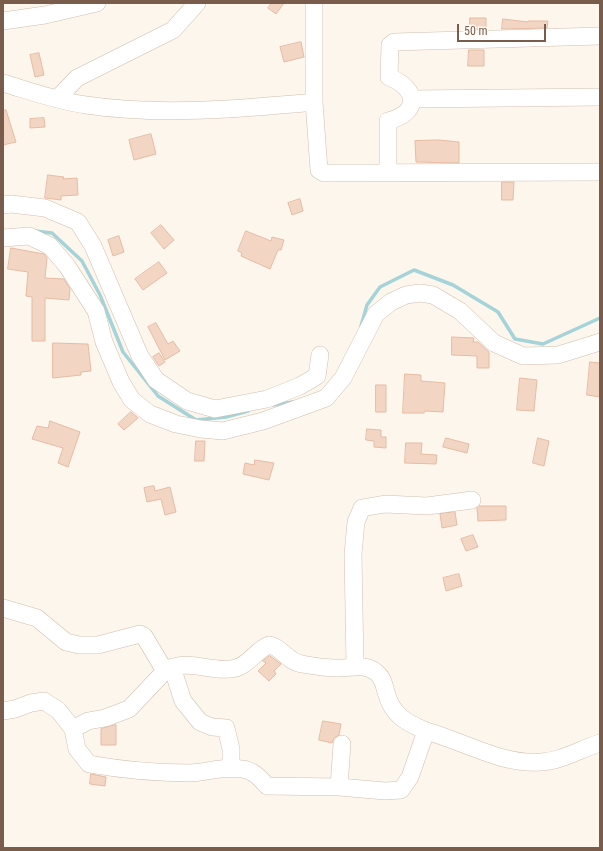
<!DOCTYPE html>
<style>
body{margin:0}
#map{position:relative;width:603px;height:851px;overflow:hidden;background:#fdf6ec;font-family:"Roboto Condensed",sans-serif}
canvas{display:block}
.frame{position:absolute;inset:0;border:4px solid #7a5c4d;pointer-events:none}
.scale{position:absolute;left:457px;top:24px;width:89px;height:18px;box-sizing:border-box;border:2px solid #7a5c4d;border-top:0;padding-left:5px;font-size:12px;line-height:14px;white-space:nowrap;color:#7a5c4d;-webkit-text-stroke:3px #fffaf3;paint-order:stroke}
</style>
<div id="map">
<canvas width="603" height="851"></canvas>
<div class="frame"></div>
<div class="scale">50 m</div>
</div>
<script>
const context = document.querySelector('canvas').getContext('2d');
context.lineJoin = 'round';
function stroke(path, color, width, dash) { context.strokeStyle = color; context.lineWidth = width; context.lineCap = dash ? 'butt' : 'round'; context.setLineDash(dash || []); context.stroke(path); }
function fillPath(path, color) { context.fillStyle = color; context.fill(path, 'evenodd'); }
const stream = new Path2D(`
 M35 231 52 233 82 261 100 295 123 352 158 396 196 420 226 417 248 411
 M361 326 367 305 380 287 414 270 453 285 498 312 515 339 543 344 600 318
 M273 405 293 402`);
const building = new Path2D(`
 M272 3H284L276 14 268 8Z
 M470 18H486V29L470 30Z
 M503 19 528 22V21H548L547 28 502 29Z
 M301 42 304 57 284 62 280 47Z
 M469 50H484V66H468Z
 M39 53 44 75 35 77 30 55Z
 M6 110 16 142 3 145V111Z
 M44 118 45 127 30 128V119Z
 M151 134 156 154 134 160 129 140Z
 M439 140 459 142V163L416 162 415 141Z
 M48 175 64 177 63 179 77 178 78 195 61 196V200L45 198Z
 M502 182H514L513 200H502Z
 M300 199 303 211 292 215 288 203Z
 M161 225 174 240 164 249 151 233Z
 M246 231 271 241 272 237 284 240 281 250H278L270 269 241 256 242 253 238 251Z
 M119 236 124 252 113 256 108 240Z
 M11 248 44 254 47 258 45 278 64 279 70 289 69 300 45 298V341H32V297L26 296 28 272 8 269Z
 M159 262 167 273 143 290 135 279Z
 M156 323 168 344 173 341 180 351 165 360 148 327Z
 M452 337 474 338 473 342H478L489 352V368H477V356L452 355Z
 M53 343 88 344 91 371 81 372V375L53 378Z
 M159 353 165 362 159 366 153 357Z
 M590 362 600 363V397L587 395Z
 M405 374 421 375V381L445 383 443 412 425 411 424 413H403Z
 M520 378 537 380 534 411 517 410Z
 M376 385H386V412H376Z
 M131 412 138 418 124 430 118 424Z
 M50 421 80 432 68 467 58 463 63 448 32 439 37 426 48 428Z
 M367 429 381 430V437H386V448L374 447V441L366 440Z
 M446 438 469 444 467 453 443 447Z
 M538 438 549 441 544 466 533 463Z
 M196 441H205L204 461H195Z
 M406 443H422L421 454 437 455 436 464 405 463Z
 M255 460 274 463 269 480 243 474 245 463 254 465Z
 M154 486 155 491 170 487 176 512 165 515 161 499 147 502 144 488Z
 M479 506H506V520L478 521 477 508Z
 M455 512 457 525 442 528 440 514Z
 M473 535 478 547 466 551 461 539Z
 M459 574 462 586 446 591 443 578Z
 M270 656 281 664 274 671 276 674 269 681 258 671 266 663 263 661Z
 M323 721 341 724 339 735 334 738 332 743 319 740Z
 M116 725V745H101V729Z
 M91 774 106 777 105 786 90 784Z`);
const minor = new Path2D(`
 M314 3V102L319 170 324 173 600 172
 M3 21 45 15 97 3
 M3 83C30 91 57 101 86 105 159 116 241 109 314 102
 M57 99 77 78 173 30 197 3
 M412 99 600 97
 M388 173V121C420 113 419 89 389 77L390 45 394 42 600 36
 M3 205 11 204 45 208 78 222 93 246 140 356 156 380 187 401 215 409 267 399 300 386 317 376 320 355
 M3 238 29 236 50 246 67 266 96 311 104 342 121 382 132 400 150 414 176 424 201 429 223 431 263 421 326 398 343 378 376 314 391 302 406 295 420 293 433 295 460 311 494 343 523 356 558 355 600 342
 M3 608 37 618 66 642 79 645H98L140 634 144 636 165 671C188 657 212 674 236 668 250 664 256 650 269 645 281 646 287 662 302 664 313 666 325 668 336 668 350 669 365 662 377 673 383 678 384 685 386 692 392 715 405 722 426 731
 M355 666 353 554 356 522 362 508 385 504 427 506 472 500
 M172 667 183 701 200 722 212 727 226 728 231 749V769
 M3 711 15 709 31 703 44 701 58 710 73 729 77 749 89 764C123 770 156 773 190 773 208 772 225 766 242 769 253 770 260 778 267 786L339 787 342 744
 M73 729 88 721 105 718 129 709 165 671
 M339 787 385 791 401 790 410 777 426 731C463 741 501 765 541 762 562 761 580 749 600 743`);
stroke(stream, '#a5d3da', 3.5);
fillPath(building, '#f3d5c3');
stroke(building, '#e6bba3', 1);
stroke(minor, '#d1beb0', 18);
stroke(minor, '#fff', 17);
</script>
